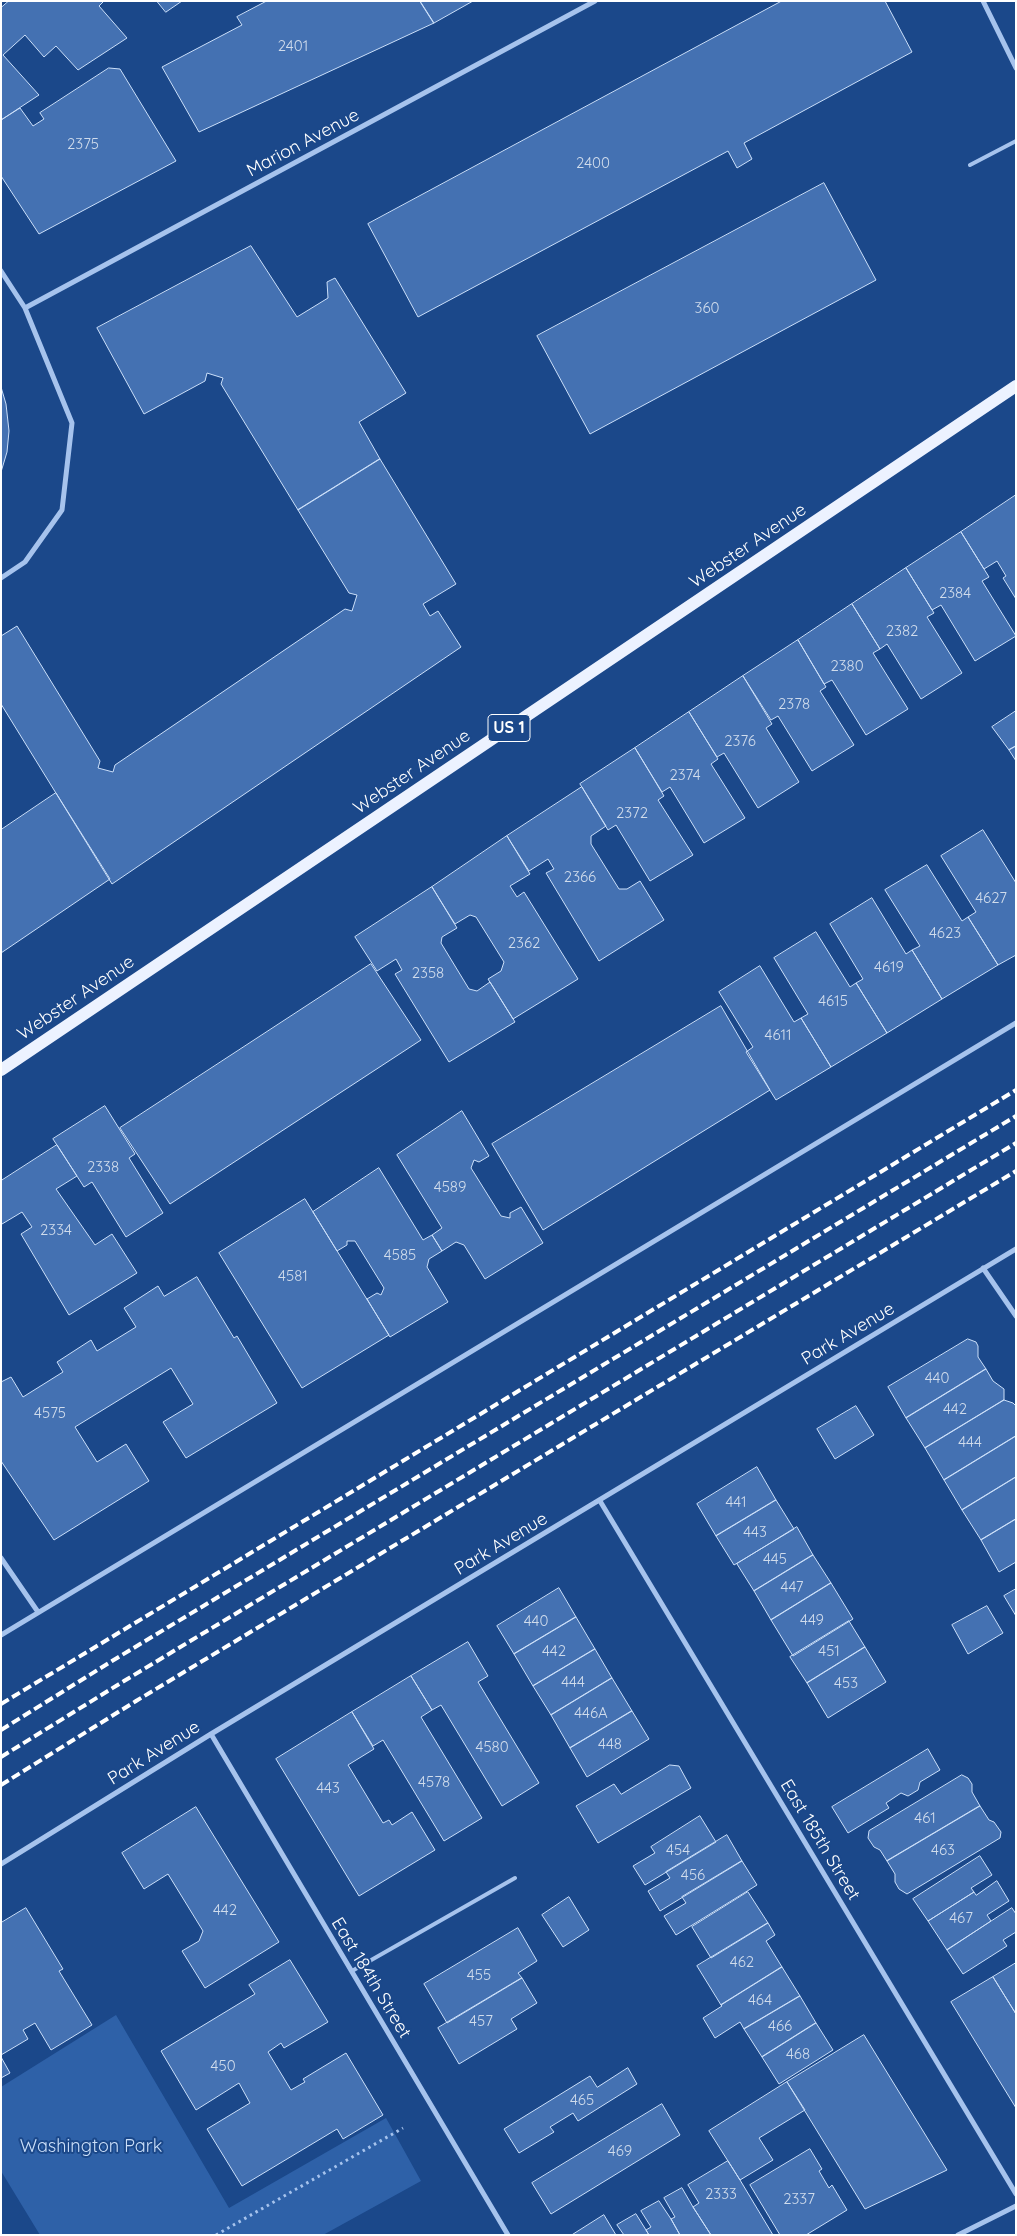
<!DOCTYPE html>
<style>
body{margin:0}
#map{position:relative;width:1017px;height:2236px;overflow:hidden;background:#1b488a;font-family:Quicksand,sans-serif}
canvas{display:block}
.frame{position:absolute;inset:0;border:2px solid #fff;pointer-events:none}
</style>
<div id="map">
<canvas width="1017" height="2236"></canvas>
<div class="frame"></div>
</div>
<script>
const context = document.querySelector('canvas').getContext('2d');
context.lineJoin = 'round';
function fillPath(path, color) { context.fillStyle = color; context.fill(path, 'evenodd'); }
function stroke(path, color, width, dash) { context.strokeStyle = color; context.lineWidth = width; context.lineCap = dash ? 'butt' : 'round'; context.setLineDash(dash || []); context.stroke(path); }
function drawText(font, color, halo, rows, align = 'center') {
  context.font = font + ' Quicksand,sans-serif'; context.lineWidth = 4; context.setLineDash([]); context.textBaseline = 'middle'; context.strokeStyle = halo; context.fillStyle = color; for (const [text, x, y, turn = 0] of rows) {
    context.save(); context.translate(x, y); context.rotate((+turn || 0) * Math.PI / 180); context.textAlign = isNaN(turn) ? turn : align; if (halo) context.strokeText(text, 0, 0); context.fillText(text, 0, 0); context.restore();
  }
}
const green = new Path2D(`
 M116 2015 229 2208 386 2118 421 2181 323 2235H40L1 2171V2087Z`);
const building = new Path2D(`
 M9 1H104L99 6 127 38 78 70 56 46 44 57 25 35 3 55 39 95 1 120V8Z
 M157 1H182L166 12Z
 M267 1H420L434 23 199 132 162 67 242 25 237 17Z
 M420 1H473L434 23Z
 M782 1H885L912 52 744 143 752 159 737 168 728 151 418 317 368 224Z
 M109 68 120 69 176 161 39 234 1 176V120L20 108 33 126 44 119 40 113Z
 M824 183 876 280 590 434 537 336Z
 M251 246 297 317 328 298 327 282 335 278 406 393 359 422 380 459 298 510 221 384 223 378 207 373 205 381 144 414 97 328Z
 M1 387 6 404 9 431 7 452 1 472Z
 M380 459 456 584 423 604 430 616 438 611 461 647 112 884 1 704V636L17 626 100 761 98 768 113 772 115 765 345 609 352 611 357 595 349 593 298 510Z
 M1016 495V599L1003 578 1006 576 997 561 984 569 961 532Z
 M961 532 989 577 982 581 1016 636 975 661 941 605 932 610 906 568Z
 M906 568 934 613 927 617 962 673 921 699 887 644 880 649 852 604Z
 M852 604 880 649 873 653 908 709 866 735 832 680 824 684 798 640Z
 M798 640 826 687 820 691 854 745 812 771 778 716 771 720 743 676Z
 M743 676 772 724 766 728 799 782 758 808 724 753 717 757 689 712Z
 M1016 711V746L1009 750 992 727Z
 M689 712 718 759 711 764 745 818 704 843 670 787 662 792 635 748Z
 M1016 746V761L1009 750Z
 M635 748 664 796 658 800 693 855 650 881 616 825 608 830 580 784Z
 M582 787 606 826 591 836V844L619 889H627L640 881 664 920 599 961 546 873 554 869 548 859 529 871 507 836Z
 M56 793 110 879 1 953V830Z
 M983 830 1016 883V955L998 965 968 917 976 912 941 856Z
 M507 836 530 874 510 886 517 897 524 892 578 979 513 1019 488 979 501 971 504 962 476 917 470 915 455 924 432 887Z
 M927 865 962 921 968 917 998 965 942 999 912 950 920 946 885 890Z
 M432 887 457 928 442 937 441 943 469 989 477 991 490 982 515 1022 449 1062 395 974 402 970 396 959 377 971 355 937Z
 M872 898 906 954 912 950 942 999 887 1033 856 983 863 979 830 924Z
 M816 932 850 987 856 983 887 1033 831 1067 801 1018 808 1014 774 958Z
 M371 964 421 1040 170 1204 120 1128Z
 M760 966 794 1022 801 1018 831 1067 776 1100 746 1052 753 1047 719 992Z
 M721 1006 770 1090 543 1230 492 1144Z
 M105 1106 135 1154 129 1158 163 1213 126 1237 92 1182 84 1187 53 1139Z
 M462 1111 489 1156 479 1162 474 1160 471 1168 501 1216 510 1218V1213L521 1207 543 1243 485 1279 464 1245 456 1242 442 1251 432 1235 442 1228 397 1155Z
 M57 1145 77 1176 56 1189 95 1245 112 1234 137 1273 69 1315 21 1234 32 1227 22 1212 2 1224 1 1223V1181Z
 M379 1168 423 1240 432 1235 442 1251 429 1259 427 1267 448 1302 390 1337 367 1299 377 1293 381 1295 384 1288 355 1241H347V1245L337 1251 313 1212Z
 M305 1199 389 1335 302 1388 219 1253Z
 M197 1277 234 1338 237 1336 277 1403 186 1458 163 1422 193 1404 171 1368 75 1427 97 1462 126 1444 149 1481 54 1540 1 1461V1382L11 1377 23 1397 63 1372 57 1362 91 1340 97 1351 136 1327 124 1308 158 1286 164 1296Z
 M968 1339 976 1342 978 1346V1357L986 1369 906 1418 888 1387Z
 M986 1369 993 1381 1004 1389V1400L925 1448 906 1418Z
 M1004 1400 1013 1403 1016 1406V1436L944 1480 925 1448Z
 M856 1406 874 1435 835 1459 817 1429Z
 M1016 1436V1477L962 1510 944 1480Z
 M757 1467 776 1500 716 1536 697 1504Z
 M1016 1477V1519L981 1540 962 1510Z
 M776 1500 794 1529 734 1565 716 1536Z
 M1016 1519V1562L999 1572 981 1540Z
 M797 1527 813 1555 754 1591 737 1564Z
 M813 1555 831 1583 771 1620 754 1591Z
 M831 1583 853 1619 793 1656 771 1620Z
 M559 1588 576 1617 514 1654 497 1626Z
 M1016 1589V1616L1004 1596Z
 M987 1606 1003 1633 968 1654 952 1625Z
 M576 1617 595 1649 533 1686 514 1654Z
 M849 1621 865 1647 807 1683 790 1657Z
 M468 1642 488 1676 478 1682 539 1783 502 1806 441 1705 432 1710 411 1676Z
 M865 1647 886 1682 828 1718 807 1683Z
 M595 1649 612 1678 551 1715 533 1686Z
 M411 1676 432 1710 421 1717 482 1818 444 1841 383 1740 373 1746 352 1712Z
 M612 1678 632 1711 570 1748 551 1715Z
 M632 1711 649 1739 587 1777 570 1748Z
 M352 1712 374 1749 348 1765 383 1823 389 1820 392 1825 412 1812 435 1850 359 1896 276 1759Z
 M928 1749 940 1770 920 1782 918 1790 908 1796 901 1793 886 1803 889 1808 848 1833 832 1807Z
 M670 1765 679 1766 691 1788 598 1843 576 1806 614 1784 621 1794Z
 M962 1775 968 1778 972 1784V1792L980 1806 887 1861 880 1850 874 1847 868 1838 869 1831Z
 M980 1806 989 1820 994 1822 1001 1832 1000 1838 907 1894 899 1889 895 1882V1874L887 1861Z
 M196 1807 279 1942 205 1988 182 1951 199 1941 203 1931 168 1874 144 1889 122 1853Z
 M700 1816 716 1842 645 1885 633 1866 655 1853 651 1847Z
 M727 1835 742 1861 660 1911 648 1891 670 1878 666 1872Z
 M980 1856 992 1875 971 1888 974 1892 928 1921 913 1899Z
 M742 1861 757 1885 676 1935 664 1916 686 1903 682 1897Z
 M997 1881 1009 1901 987 1915 991 1921 947 1950 928 1921 974 1892 976 1895Z
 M748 1892 768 1923 711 1958 692 1927Z
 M569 1897 589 1930 563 1947 542 1915Z
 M26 1908 63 1969 59 1971 92 2025 51 2050 35 2023 23 2030 28 2039 1 2055V1923Z
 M1012 1908 1016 1914V1932L1003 1940 1007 1946 963 1974 947 1950Z
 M768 1923 775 1935 766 1941 782 1967 721 2005 697 1966Z
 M518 1928 537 1961 518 1973 522 1978 447 2023 424 1984Z
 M290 1960 328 2022 284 2048 281 2043 268 2052 291 2090 305 2082 303 2079 346 2053 383 2115 343 2139 337 2129 242 2186 207 2129 250 2103 239 2083 196 2110 161 2051 255 1994 249 1985Z
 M1016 1963V2014L993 1977Z
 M782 1967 800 1996 744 2029 740 2022 715 2038 703 2018 722 2006 721 2005Z
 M993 1977 1016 2014V2108L951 2002Z
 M522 1978 537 2003 511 2019 517 2029 459 2064 438 2028Z
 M800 1996 816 2023 762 2057 744 2029Z
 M816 2023 833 2050 779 2084 762 2057Z
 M864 2035 947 2170 865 2209 787 2082Z
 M1 2057 10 2073 1 2078Z
 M628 2068 637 2084 578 2121 573 2113 550 2127 554 2132 519 2153 504 2129 590 2076 597 2087Z
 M787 2082 805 2110 759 2138 773 2160 740 2180 709 2131Z
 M662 2104 680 2135 551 2214 532 2183Z
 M810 2149 822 2169 819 2171 829 2188 832 2185 847 2210 806 2235H780L750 2185Z
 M728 2161 740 2180 773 2235H711L693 2207 699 2203 688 2185Z
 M682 2188 693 2207 711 2235H680L671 2219 675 2217 664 2198Z
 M659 2201 671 2219 680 2235H649L646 2230 651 2227 641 2211Z
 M636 2214 646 2230 649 2235H624L617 2225Z
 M604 2215 616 2235H572Z`);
const path = new Path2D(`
 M216 2235 403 2128`);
const service = new Path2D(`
 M970 165 1016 141
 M352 1971 515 1878`);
const minor = new Path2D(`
 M983 1 1016 68
 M1 271 25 308 72 423 62 510 25 562 1 578
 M25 308 595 1
 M983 1268 1016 1316
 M600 1501 1016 2194
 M1 1558 38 1612
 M1 1635 1016 1023
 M211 1734 508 2235
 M1 1864 211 1734 1016 1249
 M958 2235 1016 2206`);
const primary = new Path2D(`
 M1 1070 1016 386`);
const rail = new Path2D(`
 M1 1704 1016 1090
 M1 1730 112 1661 1016 1116
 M1 1757 124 1681 1016 1143
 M1 1785 136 1701 1016 1171`);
const numberNames = [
 ["2401",293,46],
 ["2375",83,144],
 ["2400",593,163],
 ["360",707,308],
 ["2384",955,593],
 ["2382",902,631],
 ["2380",847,666],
 ["2378",794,704],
 ["2376",740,741],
 ["2374",685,775],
 ["2372",632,813],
 ["2366",580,877],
 ["4627",991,898],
 ["4623",945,933],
 ["2362",524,943],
 ["4619",889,967],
 ["2358",428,973],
 ["4615",833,1001],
 ["4611",778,1035],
 ["2338",103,1167],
 ["4589",450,1187],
 ["2334",56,1230],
 ["4585",400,1255],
 ["4581",293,1276],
 ["440",937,1378],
 ["442",955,1409],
 ["4575",50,1413],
 ["444",970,1442],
 ["441",736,1502],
 ["443",755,1532],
 ["445",775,1559],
 ["447",792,1587],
 ["449",812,1620],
 ["440",536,1621],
 ["442",554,1651],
 ["451",829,1651],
 ["444",573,1682],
 ["453",846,1683],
 ["446A",591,1713],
 ["448",610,1744],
 ["4580",492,1747],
 ["4578",434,1782],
 ["443",328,1788],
 ["461",925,1818],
 ["454",678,1850],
 ["463",943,1850],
 ["456",693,1875],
 ["442",225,1910],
 ["467",961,1918],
 ["462",742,1962],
 ["455",479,1975],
 ["464",760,2000],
 ["457",481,2021],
 ["466",780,2026],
 ["468",798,2054],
 ["450",223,2066],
 ["465",582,2100],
 ["469",620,2151],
 ["2333",721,2194],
 ["2337",799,2199]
];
const shields = [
 [509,728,42]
];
const shieldNames = [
 ["US 1",509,728]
];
const streetNames = [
 ["Marion Avenue",303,143,-28],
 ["Webster Avenue",748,546,-34],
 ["Webster Avenue",412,772,-34],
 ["Webster Avenue",76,998,-34],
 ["Park Avenue",848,1334,-31],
 ["Park Avenue",501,1544,-31],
 ["Park Avenue",154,1753,-32],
 ["East 185th Street",820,1840,59],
 ["East 184th Street",371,1978,59]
];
const parkNames = [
 ["Washington Park",91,2147]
];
fillPath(green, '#2e61a8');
fillPath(building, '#4471b2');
stroke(building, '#cbdff9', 1);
stroke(path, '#a6c3ed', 3, [2.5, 4]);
stroke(service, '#a6c3ed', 4);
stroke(minor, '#a6c3ed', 5);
stroke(primary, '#ecf2ff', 12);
stroke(rail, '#fff', 4, [9, 4]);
drawText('15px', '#d0dcec', null, numberNames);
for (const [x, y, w] of shields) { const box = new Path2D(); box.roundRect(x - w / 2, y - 13.5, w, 27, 4); context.fillStyle = '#1b488a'; context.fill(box); stroke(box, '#fff', 1); }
drawText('bold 16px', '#fff', null, shieldNames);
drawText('18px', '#fff', '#1b488a', streetNames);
drawText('18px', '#cbdff9', '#1b488a', parkNames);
</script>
